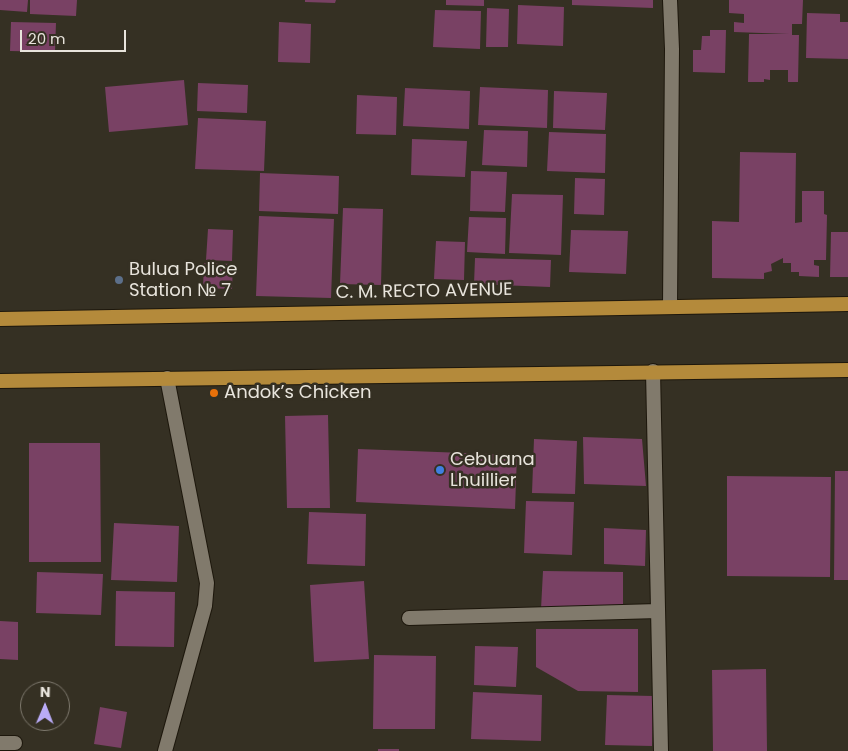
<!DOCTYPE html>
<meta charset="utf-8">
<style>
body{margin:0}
#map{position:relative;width:848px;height:751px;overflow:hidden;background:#353023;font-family:Poppins,sans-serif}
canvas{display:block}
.north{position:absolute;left:20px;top:681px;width:50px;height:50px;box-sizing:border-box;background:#353023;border:1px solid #7d786d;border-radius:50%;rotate:1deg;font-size:14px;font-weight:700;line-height:20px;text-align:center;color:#e8e4dc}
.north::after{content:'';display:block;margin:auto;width:18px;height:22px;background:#b9abf7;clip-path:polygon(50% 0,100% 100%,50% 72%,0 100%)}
.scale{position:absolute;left:20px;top:30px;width:106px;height:22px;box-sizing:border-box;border:2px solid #e8e4dc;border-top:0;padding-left:6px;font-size:15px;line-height:18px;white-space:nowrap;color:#e8e4dc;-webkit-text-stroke:4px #353023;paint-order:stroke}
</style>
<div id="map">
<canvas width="848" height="751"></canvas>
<div class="north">N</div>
<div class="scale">20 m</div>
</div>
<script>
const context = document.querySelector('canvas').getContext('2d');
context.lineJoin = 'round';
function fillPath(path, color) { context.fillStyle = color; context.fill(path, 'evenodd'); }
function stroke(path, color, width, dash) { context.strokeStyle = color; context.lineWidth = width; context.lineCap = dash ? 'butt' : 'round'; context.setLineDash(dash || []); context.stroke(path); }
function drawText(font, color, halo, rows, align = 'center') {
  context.font = font + ' Poppins,sans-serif'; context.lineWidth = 5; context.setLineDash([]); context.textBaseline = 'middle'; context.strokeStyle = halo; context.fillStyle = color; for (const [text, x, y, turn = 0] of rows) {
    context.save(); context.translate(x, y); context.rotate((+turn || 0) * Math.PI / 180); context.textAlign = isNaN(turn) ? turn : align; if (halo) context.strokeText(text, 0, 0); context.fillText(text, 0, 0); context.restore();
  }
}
const building = new Path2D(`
 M0 0H28L27 12 0 10Z
 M30 0H77L76 16 30 14Z
 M305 0H336L335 3 305 2Z
 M446 0H484V6L446 5Z
 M572 0H653V8L572 5Z
 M729 0H803L802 24H792V35H799L798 82H788V70H770V80L764 79V82H748L749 34H789L734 32V22L744 23V14L729 13Z
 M518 5 564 7 563 46 517 44Z
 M487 8 509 9 508 47H486Z
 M435 10 481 11 480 49 433 47Z
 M807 13 840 14V22H848V59L806 58Z
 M11 22 56 23 55 52 10 51Z
 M279 22 311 24 310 63 278 62Z
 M710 30H726L725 73 693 72V50H701L702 36H710Z
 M184 80 188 125 109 132 105 87Z
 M198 83 248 85 247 113 197 111Z
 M480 87 548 90 547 128 478 125Z
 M405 88 470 91 469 129 403 126Z
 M554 91 607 93 605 130 553 128Z
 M357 95 397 97 396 135 356 134Z
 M198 118 266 121 264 171 195 169Z
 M484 130 528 131 527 167 482 165Z
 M549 132 606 134 605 173 547 171Z
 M412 139 467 141 465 177 411 175Z
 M740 152 796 153 795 223 802 222V191H824V214L827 215 826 260H814V265L819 266V277L799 276V272H791V263H783V258L771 264 772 271 764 273V279L712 278V221L739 222Z
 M471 171 507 172 505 212 470 211Z
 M260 173 339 176 338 214 259 211Z
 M575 178 605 179 604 215 574 214Z
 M512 194 563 195 561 255 509 253Z
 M343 208 383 209 381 285 340 284Z
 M259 216 334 219 331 298 256 296Z
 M469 217 506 218 505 254 467 252Z
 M208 229 233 230 232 261 206 260Z
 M571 230 628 231 626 274 569 272Z
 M831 232H848V277H830Z
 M436 241 465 242 464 280 434 279Z
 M475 258 551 260 550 287 474 284Z
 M204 263 233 264 232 289 203 288Z
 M328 415 330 508H287L285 416Z
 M583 437 642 439 646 486 584 484Z
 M534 439 577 441 575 494 532 493Z
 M29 443H100L101 562H29Z
 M358 449 517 455 515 509 356 502Z
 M835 471H848V580H834Z
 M727 476 831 477 830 577 727 576Z
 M526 501 574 502 572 555 524 553Z
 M309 512 366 514 365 566 307 564Z
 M114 523 179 526 177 582 111 580Z
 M604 528 646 530 645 566 604 564Z
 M543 571 623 572V606L541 609Z
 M37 572 103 574 101 615 36 613Z
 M364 581 369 659 314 662 310 585Z
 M116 591 175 592 174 647 115 646Z
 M0 621 18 622V660L0 659Z
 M536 629H638V692L578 691 536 667Z
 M475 646 518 647 516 687 474 685Z
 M374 655 436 656 435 729H373Z
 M766 669 767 751H713L712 670Z
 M473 692 542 695 541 741 471 739Z
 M607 695 653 696 652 746 605 745Z
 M100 707 127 712 121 748 94 744Z
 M378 749H399V751H378Z`);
const service = new Path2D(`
 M0 743H15
 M165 751 205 606 207 583 167 378`);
const minor = new Path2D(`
 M653 371 661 751
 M409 618 658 611`);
const tertiary = new Path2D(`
 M670 306 672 49 670 0`);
const trunk = new Path2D(`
 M0 319 848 304
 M0 381 848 370`);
const markers = [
 [119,280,5,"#5c6f8a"],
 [214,393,5,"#e8710a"],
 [440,470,5,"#3f7fe0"]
];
const poiNames = [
 ["Bulua Police",129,270],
 ["Station № 7",129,291],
 ["Andok’s Chicken",224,393],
 ["Cebuana",450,460],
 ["Lhuillier",450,481]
];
const streetNames = [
 ["C. M. RECTO AVENUE",424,292,-1]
];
fillPath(building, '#794164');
stroke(service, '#1d170c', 16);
stroke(minor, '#1d170c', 16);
stroke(tertiary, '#1d170c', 16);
stroke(trunk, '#1d170c', 16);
stroke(service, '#817a6c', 14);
stroke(minor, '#817a6c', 14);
stroke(tertiary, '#817a6c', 14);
stroke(trunk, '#b48a3b', 14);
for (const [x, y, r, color] of markers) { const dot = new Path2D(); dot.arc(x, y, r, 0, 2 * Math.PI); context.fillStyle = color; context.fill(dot); stroke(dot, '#353023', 2); }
drawText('18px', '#e8e4dc', '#353023', poiNames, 'left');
drawText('18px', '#e8e4dc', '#353023', streetNames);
</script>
